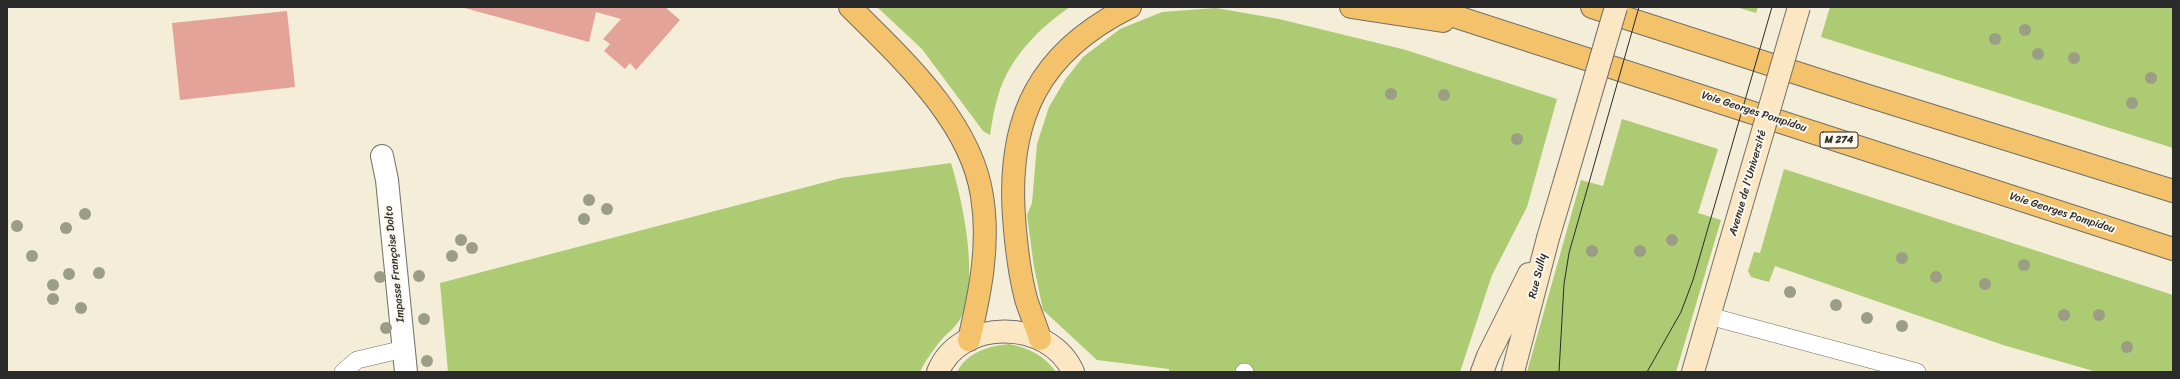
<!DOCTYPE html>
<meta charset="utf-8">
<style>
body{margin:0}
#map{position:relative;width:2180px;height:379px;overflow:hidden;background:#f4edd7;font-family:Sriracha,sans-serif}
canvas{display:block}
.frame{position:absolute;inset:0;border:8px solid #2b2b2b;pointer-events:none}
</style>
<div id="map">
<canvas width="2180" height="379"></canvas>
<div class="frame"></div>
</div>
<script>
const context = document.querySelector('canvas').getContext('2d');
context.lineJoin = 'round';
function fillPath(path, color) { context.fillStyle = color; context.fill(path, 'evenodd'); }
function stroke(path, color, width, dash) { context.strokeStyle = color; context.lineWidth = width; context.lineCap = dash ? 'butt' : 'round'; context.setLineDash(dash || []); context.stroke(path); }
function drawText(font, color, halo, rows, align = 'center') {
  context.font = font + ' Sriracha,sans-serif'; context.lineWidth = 4; context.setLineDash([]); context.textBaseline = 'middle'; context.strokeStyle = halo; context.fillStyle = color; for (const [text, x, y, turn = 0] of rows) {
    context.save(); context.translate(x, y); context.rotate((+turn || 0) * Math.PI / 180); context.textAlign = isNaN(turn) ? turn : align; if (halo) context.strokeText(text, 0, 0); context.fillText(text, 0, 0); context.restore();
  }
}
const green = new Path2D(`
 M877 7H1070C1039 28 1009 58 998 96 994 109 992 122 990 135L983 131 922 49Z
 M1736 7H1758L1756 13Z
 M1830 7 2173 8V148L1821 37Z
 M1216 8 1279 19 1406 50 1557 99 1527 207 1492 275 1460 372H1169V369L1097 360 1043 310 1034 267 1027 215 1032 203 1037 144 1049 107 1065 80 1083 57 1120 29 1162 12Z
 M1622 119 1718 149 1698 213 1721 220 1676 372H1527L1581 180 1603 186Z
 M951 163C963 203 978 273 963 313 959 324 950 331 942 339 934 349 925 361 920 372H448L440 283 841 178Z
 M1784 169 2173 295V372H2097L2003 345 1775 266 1769 282 1751 277 1748 271 1754 252 1760 253Z
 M1009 344C1029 348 1044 355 1056 372H957C967 352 989 346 1009 344Z`);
const building = new Path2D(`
 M461 7H665L680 20 636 70 630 63 625 69 604 51 610 44 603 39 621 19 596 12 589 42Z
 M287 11 295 87 180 100 172 23Z`);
const lane = new Path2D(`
 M1709 316 1917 372
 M343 372 357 360 404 349
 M1244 372H1245`);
const street = new Path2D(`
 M382 156 387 180 406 372`);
const secondary = new Path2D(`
 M938 372C960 317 1050 319 1073 372
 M1482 372 1488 356 1529 274
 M1513 372 1548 238 1565 181
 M1693 372 1730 244`);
const highway = new Path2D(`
 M850 7C901 58 971 121 982 196 990 245 980 293 969 340
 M1351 7 1443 21
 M1426 7 2173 249
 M1592 7 1865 95 2173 191
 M1040 339C1036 325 1030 312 1026 299 1019 272 1016 245 1014 217 1007 118 1039 52 1130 7`);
const tram = new Path2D(`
 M1559 372 1564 284 1569 253 1639 7
 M1647 372 1681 312 1693 280 1772 7`);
const secondaryBridge = new Path2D(`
 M1565 181 1616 7
 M1730 244 1799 7`);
const trees = [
 [2025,30],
 [1995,39],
 [2038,54],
 [2074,58],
 [2151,78],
 [1391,94],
 [1444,95],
 [2132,103],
 [1517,139],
 [589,200],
 [607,209],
 [85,214],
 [584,219],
 [17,226],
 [66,228],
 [461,240],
 [1672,240],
 [472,248],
 [1592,251],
 [1640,251],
 [32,256],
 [452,256],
 [1902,258],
 [2024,265],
 [99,273],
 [69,274],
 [419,276],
 [380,277],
 [1936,277],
 [1985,284],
 [53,285],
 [1790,292],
 [53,299],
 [1836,305],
 [81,308],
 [2064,315],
 [2099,315],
 [1867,318],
 [424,319],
 [1902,326],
 [386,328],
 [2127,347],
 [427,361]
];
const shields = [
 [1839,140,38]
];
const shieldNames = [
 ["M 274",1839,140]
];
const streetNames = [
 ["Voie Georges Pompidou",1754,112,18],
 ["Avenue de l'Université",1748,183,-74],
 ["Voie Georges Pompidou",2062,213,18],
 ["Impasse Françoise Dolto",395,264,-96],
 ["Rue Sully",1538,276,-76]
];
fillPath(green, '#accb73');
fillPath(building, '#e4a398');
stroke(lane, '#716f67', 18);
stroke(street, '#716f67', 24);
stroke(secondary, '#716f67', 24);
stroke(highway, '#716f67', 24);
stroke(lane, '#fff', 17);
stroke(street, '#fff', 22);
stroke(secondary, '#fbe7c3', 22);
stroke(highway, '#f4c26a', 22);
stroke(tram, '#2b2b2b', 1);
stroke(secondaryBridge, '#716f67', 24, []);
stroke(secondaryBridge, '#fbe7c3', 22);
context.fillStyle = '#9b9d84';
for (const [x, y] of trees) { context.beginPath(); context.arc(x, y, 6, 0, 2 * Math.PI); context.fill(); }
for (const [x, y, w] of shields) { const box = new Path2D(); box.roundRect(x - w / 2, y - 8, w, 16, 3); context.fillStyle = '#fbf7ec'; context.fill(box); stroke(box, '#2b2b2b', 1); }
drawText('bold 10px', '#2b2b2b', null, shieldNames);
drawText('11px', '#2b2b2b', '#fbf7ec', streetNames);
</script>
